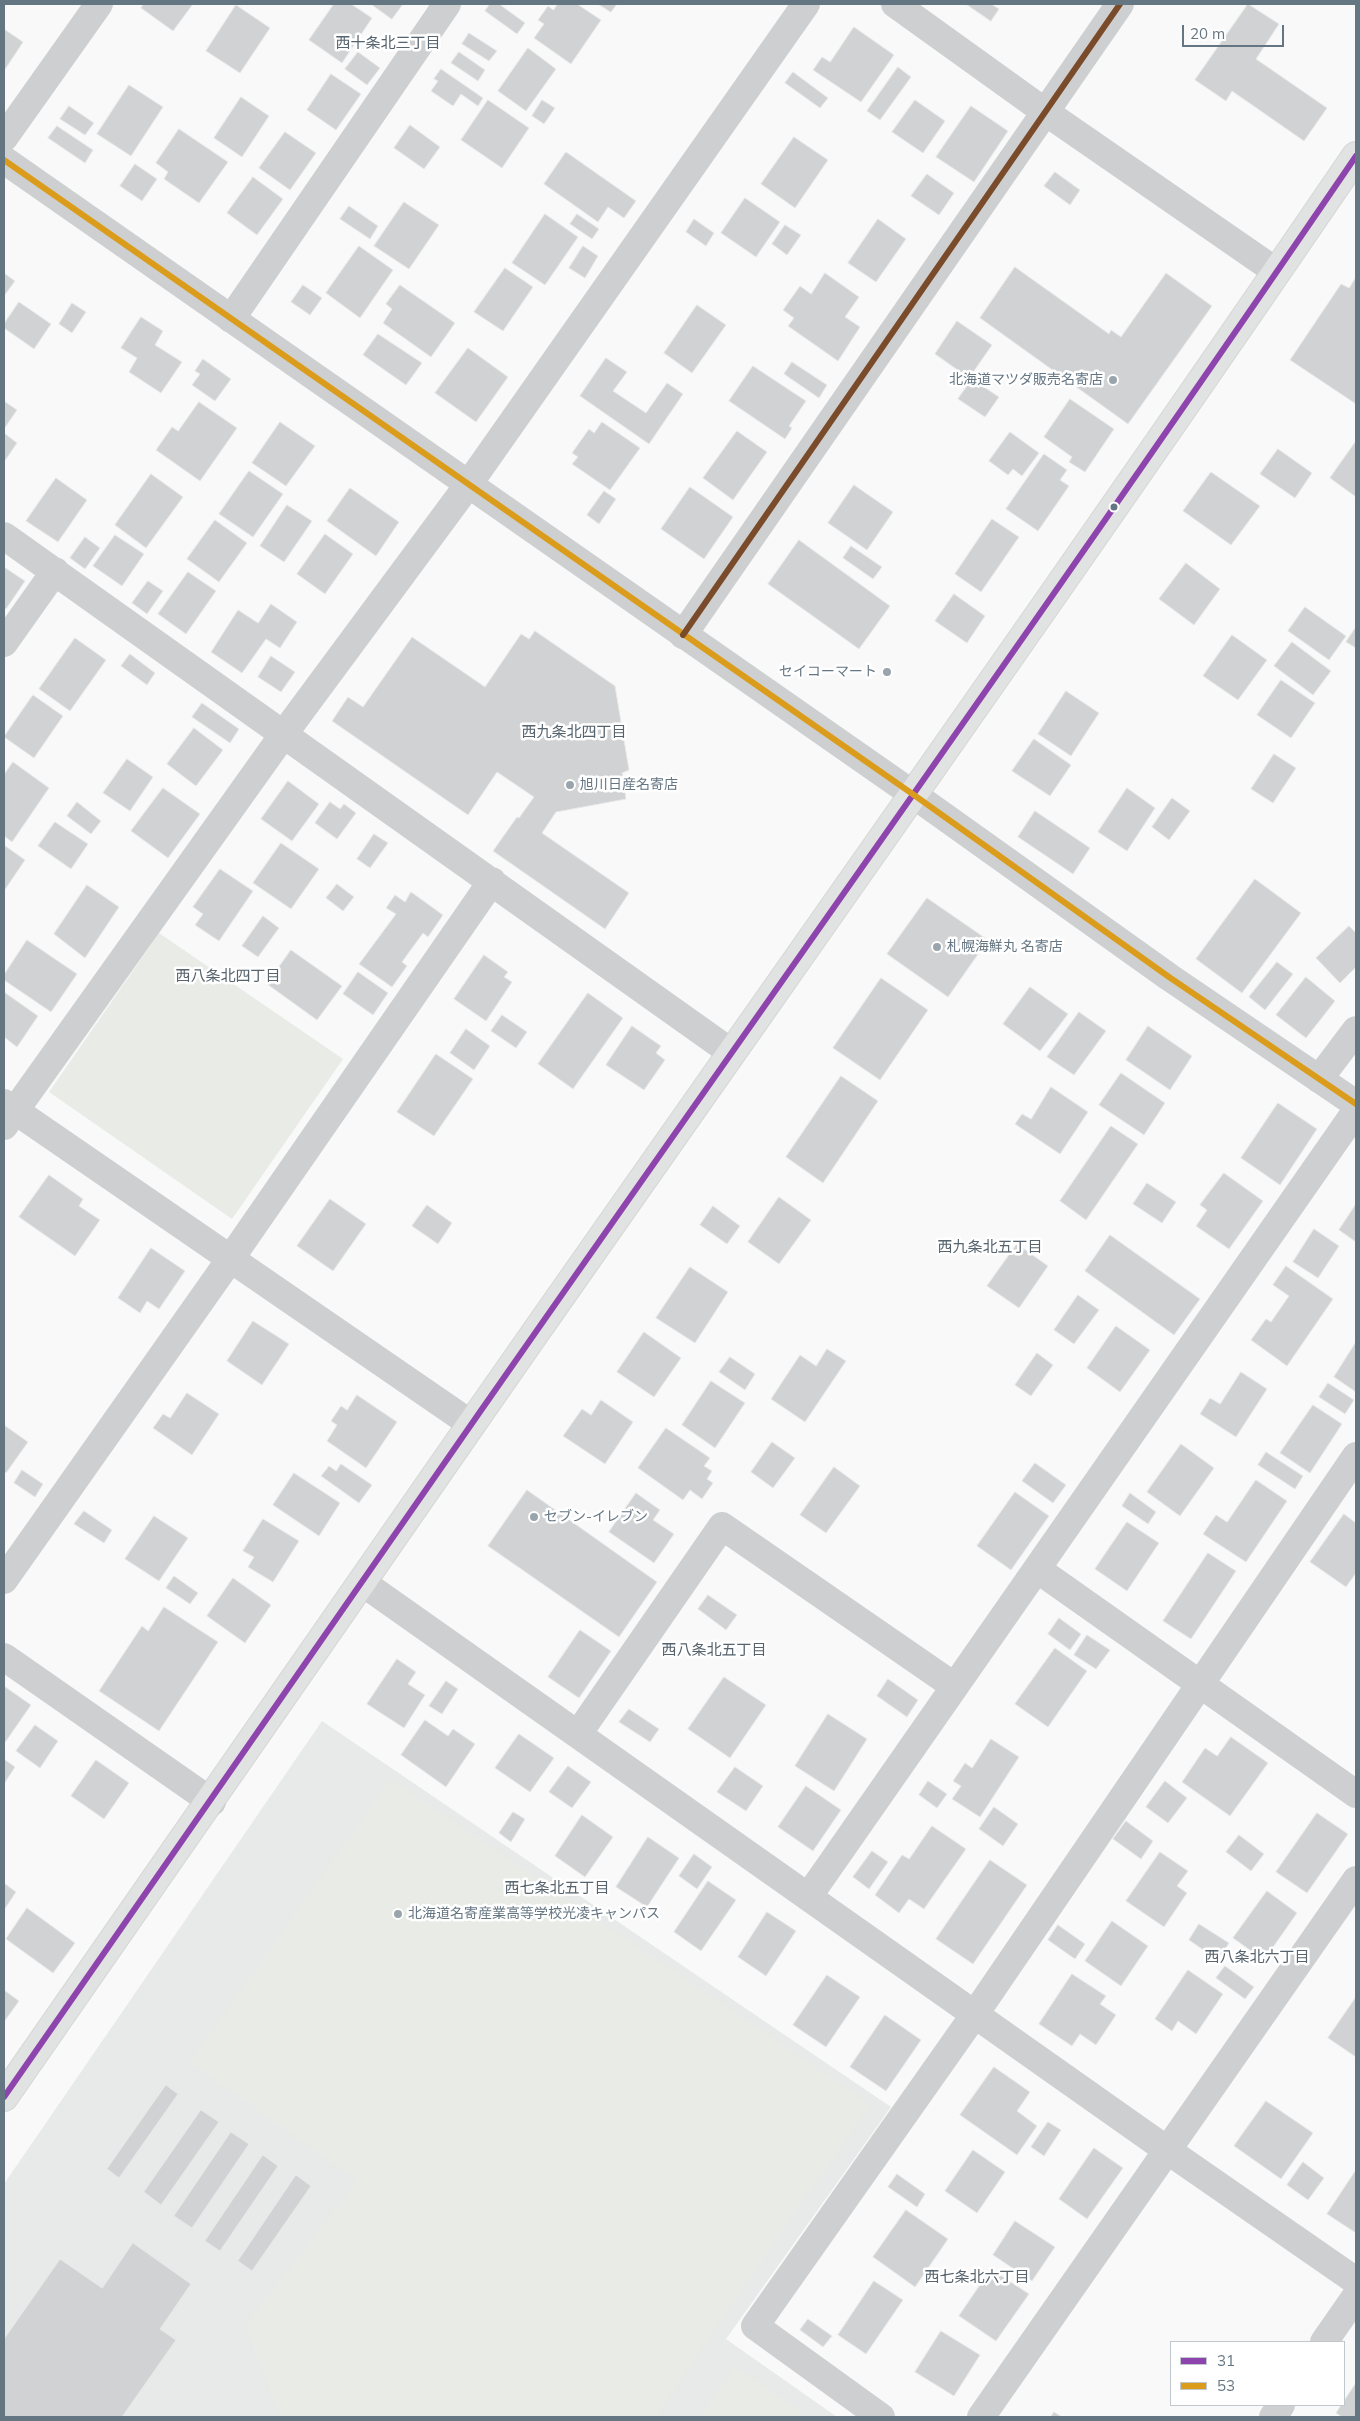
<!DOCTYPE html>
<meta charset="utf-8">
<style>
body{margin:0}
#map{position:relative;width:1360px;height:2421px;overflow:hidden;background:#f9f9f9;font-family:Mulish,sans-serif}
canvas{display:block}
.frame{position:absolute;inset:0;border:5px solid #657683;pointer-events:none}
.legend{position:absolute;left:1170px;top:2341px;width:175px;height:65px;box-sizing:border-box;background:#fff;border:1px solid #c1c8cd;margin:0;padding:6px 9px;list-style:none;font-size:15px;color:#657683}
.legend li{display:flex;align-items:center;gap:10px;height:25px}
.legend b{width:25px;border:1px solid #c1c8cd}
.scale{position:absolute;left:1182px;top:25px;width:102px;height:22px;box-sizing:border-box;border:2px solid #657683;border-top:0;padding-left:6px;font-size:15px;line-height:18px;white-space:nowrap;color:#657683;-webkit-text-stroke:4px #fff;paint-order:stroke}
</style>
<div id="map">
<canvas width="1360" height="2421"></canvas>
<div class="frame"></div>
<ul class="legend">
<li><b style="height:6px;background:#8e44ad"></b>31</li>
<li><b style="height:6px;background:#da9c1a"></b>53</li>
</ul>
<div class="scale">20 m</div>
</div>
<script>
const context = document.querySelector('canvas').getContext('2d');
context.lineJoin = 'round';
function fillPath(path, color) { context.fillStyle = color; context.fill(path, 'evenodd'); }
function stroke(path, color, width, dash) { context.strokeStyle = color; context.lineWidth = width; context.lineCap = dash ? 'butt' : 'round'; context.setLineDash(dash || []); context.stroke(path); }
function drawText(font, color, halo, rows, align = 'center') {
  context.font = font + ' Mulish,"Noto Sans JP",sans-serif'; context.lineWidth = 5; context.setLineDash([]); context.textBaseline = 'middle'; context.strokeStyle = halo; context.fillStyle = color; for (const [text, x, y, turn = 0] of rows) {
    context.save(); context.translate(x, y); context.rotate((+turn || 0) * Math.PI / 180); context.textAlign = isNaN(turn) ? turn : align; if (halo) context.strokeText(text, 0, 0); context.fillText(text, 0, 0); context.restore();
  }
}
const built = new Path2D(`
 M322 1721 891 2107 726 2339 837 2417H4V2184Z`);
const green = new Path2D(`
 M159 933 343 1059 232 1219 49 1092Z
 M390 1779 870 2104 655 2417H280L245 2326 357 2181 190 2062Z
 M735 2367 808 2417H700Z`);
const building = new Path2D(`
 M144 4H193L173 31 141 8Z
 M334 4H351L372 18 342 63 309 40Z
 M371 4H403L392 19Z
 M490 4H499L525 23 517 34 485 11Z
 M558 4H577L601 20 571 64 534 38 544 24 538 20 548 6 553 10Z
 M598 4H617L611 12Z
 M966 4H991L999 9 991 21Z
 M1248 4 1279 24 1256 59 1327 108 1304 141 1232 91 1226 101 1195 80Z
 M236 5 270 28 240 73 206 51Z
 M854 27 894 55 861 102 813 70 822 57 830 62Z
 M4 29 23 42 4 71Z
 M469 33 497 51 489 61 462 44Z
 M528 48 556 69 526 111 498 91Z
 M358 52 380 68 367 85 345 69Z
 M459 52 485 70 478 81 451 63Z
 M898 67 911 77 880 120 867 111Z
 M441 69 483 98 478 106 461 94 453 106 431 91 438 81 434 79Z
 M793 72 828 98 820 108 785 83Z
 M331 74 361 94 336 130 307 110Z
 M129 85 163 107 131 156 97 134Z
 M241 97 269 116 242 157 214 138Z
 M488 100 529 128 502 168 461 140Z
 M542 100 555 108 544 124 532 116Z
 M915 100 945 121 923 153 892 132Z
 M69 106 94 123 85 135 60 119Z
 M971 106 1008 131 974 182 936 157Z
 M410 125 440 147 424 169 394 148Z
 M57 126 93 150 85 163 48 138Z
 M179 129 228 162 199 203 164 179 168 172 156 163Z
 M285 132 316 153 290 190 259 168Z
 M794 137 828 160 795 208 761 184Z
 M566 152 636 201 624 218 608 207 598 222 544 184Z
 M135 164 157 179 142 201 120 186Z
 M1055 172 1080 190 1070 205 1044 186Z
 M927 174 954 193 939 215 911 196Z
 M253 177 283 199 257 235 227 213Z
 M745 198 780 222 756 257 721 233Z
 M404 202 439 225 409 269 374 246Z
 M349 206 378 226 370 239 340 219Z
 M545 214 578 237 545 285 512 263Z
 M577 214 599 229 592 239 570 224Z
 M694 219 714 233 706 246 686 232Z
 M878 219 906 239 876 282 848 263Z
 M785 225 801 235 787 255 772 244Z
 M359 246 393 270 360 318 326 293Z
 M583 246 598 256 585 278 569 268Z
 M1015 267 1109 334 1111 330 1121 337 1166 273 1212 306 1128 424 980 318Z
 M505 268 533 287 503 331 474 312Z
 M4 273 15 281 4 296Z
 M825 273 859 297 845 317 860 327 838 361 788 326 794 318 783 310 800 286 811 294Z
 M1356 277V404L1290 360 1341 284 1349 288Z
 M303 285 322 298 310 315 291 302Z
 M400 285 455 323 431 357 383 323 392 309 386 304Z
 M19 302 51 324 34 349 4 328V324Z
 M72 303 86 312 72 333 59 324Z
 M697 305 726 325 692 373 664 353Z
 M141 317 163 331 155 345 182 362 161 393 129 372 137 358 121 348Z
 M957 321 992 345 969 378 935 354Z
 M378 334 422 363 406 385 363 355Z
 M468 348 508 377 476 422 435 393Z
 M606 358 627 372 613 391 646 413 667 383 683 394 649 444 580 396Z
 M203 359 231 379 215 401 192 385 200 374 195 371Z
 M792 362 827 385 819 398 784 374Z
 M753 366 806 401 789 426 792 428 785 439 729 401Z
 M972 379 999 397 985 417 958 399Z
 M1070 399 1114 429 1085 472 1069 462 1072 457 1044 437Z
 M4 401 17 410 4 429Z
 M199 402 237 428 200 481 156 450 172 427 178 431Z
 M280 422 315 446 286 486 252 463Z
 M602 422 640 448 610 490 572 464 578 457 572 453 589 429 594 433Z
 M737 431 767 452 733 500 703 478Z
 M1010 432 1039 453 1022 476 1013 469 1008 475 989 461Z
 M4 433 17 443 4 462Z
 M1356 441V497L1330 478Z
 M1278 449 1312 473 1295 498 1260 474Z
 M1044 454 1067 470 1060 480 1069 486 1038 531 1006 509Z
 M249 471 283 494 253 537 219 514Z
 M1211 472 1260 506 1231 545 1183 511Z
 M151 474 183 497 146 548 115 525Z
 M56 478 87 500 58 542 26 521Z
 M854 485 893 512 867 550 828 523Z
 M690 487 733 517 704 559 661 529Z
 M350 488 399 522 376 556 327 521Z
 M604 491 616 499 599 524 587 515Z
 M287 505 312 521 284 562 260 546Z
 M992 519 1019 537 981 592 955 574Z
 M215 520 247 543 219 582 187 559Z
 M325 534 353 554 325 594 297 574Z
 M115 535 144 554 122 586 93 566Z
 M85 537 100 548 85 569 70 558Z
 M799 540 890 606 859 649 768 584Z
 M851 546 882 567 873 579 843 558Z
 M1186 563 1220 589 1194 625 1159 599Z
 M4 567 25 581 6 609 4 608Z
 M188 572 216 591 186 634 158 614Z
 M148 581 163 591 147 614 132 603Z
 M954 594 985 616 967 643 935 621Z
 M271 604 297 622 280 648 266 639 242 673 211 652 238 610 258 623Z
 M1305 607 1346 636 1329 660 1288 631Z
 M1356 627V648L1346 642Z
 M535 631 615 686 629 770 622 773 626 799 556 812 542 833 629 893 605 929 493 851 517 817 519 818 534 797 497 772 468 815 332 721 348 697 363 707 412 637 485 687 521 634 529 639Z
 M1232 635 1267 660 1238 700 1203 676Z
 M75 638 106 660 70 711 39 689Z
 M1292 642 1331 671 1313 695 1274 666Z
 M130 654 155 673 147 685 121 666Z
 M271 656 295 672 281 692 258 677Z
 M1281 680 1315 703 1291 738 1257 715Z
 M1066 691 1099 713 1071 756 1038 734Z
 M33 695 63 716 34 758 4 737Z
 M202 703 239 729 230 743 192 717Z
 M194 728 223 750 196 786 167 764Z
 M1034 739 1071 765 1050 796 1012 771Z
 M1274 754 1296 768 1273 803 1251 789Z
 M127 759 153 777 130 811 103 793Z
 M13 762 49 788 12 842 4 836V775Z
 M288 781 319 804 292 841 261 819Z
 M163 788 200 814 168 858 131 831Z
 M1127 788 1155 808 1127 851 1098 832Z
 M1172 798 1190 811 1169 840 1152 827Z
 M77 802 101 821 91 834 67 816Z
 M330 802 340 809 344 804 356 813 337 839 315 823Z
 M1035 811 1090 848 1073 874 1018 837Z
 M55 822 88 844 71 869 38 846Z
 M374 834 388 843 370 868 357 859Z
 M281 843 319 869 291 909 253 883Z
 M4 845 25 860 4 891Z
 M220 869 253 891 219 941 195 925 203 914 193 907Z
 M1255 879 1301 913 1242 993 1196 959Z
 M337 884 354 897 343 911 326 898Z
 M87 885 119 907 85 958 54 934Z
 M411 892 443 915 428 937 423 933 402 962 407 966 392 987 359 964 396 914 386 908 395 895 405 902Z
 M927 898 988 940 948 997 887 954Z
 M263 916 279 928 258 957 242 946Z
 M1349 926 1356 933V967L1340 983 1316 958Z
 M27 940 77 974 51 1012 4 980V975Z
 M291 950 342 986 317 1020 267 984Z
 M484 955 508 972 504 977 512 982 486 1021 454 999Z
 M1277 962 1293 974 1265 1010 1249 997Z
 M358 972 388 993 373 1015 343 994Z
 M1306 977 1335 1001 1306 1038 1276 1015Z
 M881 978 928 1010 880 1080 833 1048Z
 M1030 987 1068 1014 1040 1051 1003 1024Z
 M4 992 38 1016 17 1047 4 1037Z
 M588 993 623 1018 573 1089 538 1064Z
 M1079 1012 1106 1031 1074 1075 1047 1057Z
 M502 1015 527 1032 516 1048 491 1031Z
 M632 1026 661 1046 656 1053 665 1060 644 1090 606 1065Z
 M1148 1026 1192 1056 1170 1090 1126 1060Z
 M466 1029 490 1046 474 1070 450 1053Z
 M436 1054 473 1079 434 1136 397 1112Z
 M1121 1073 1165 1103 1144 1135 1099 1105Z
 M841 1076 878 1101 823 1183 786 1157Z
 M1051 1087 1088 1112 1060 1154 1015 1124 1022 1114 1031 1119Z
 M1278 1103 1317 1129 1280 1185 1241 1158Z
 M1111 1126 1138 1144 1086 1220 1060 1201Z
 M1224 1173 1263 1201 1229 1249 1196 1226 1207 1210 1200 1205Z
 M49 1175 83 1199 79 1206 100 1220 75 1256 19 1217Z
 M1147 1183 1176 1202 1162 1223 1133 1204Z
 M779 1197 811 1220 779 1264 748 1242Z
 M330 1199 366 1224 333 1271 297 1246Z
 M1356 1204V1242L1339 1230Z
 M427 1205 452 1223 438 1244 412 1226Z
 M713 1206 740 1226 727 1244 700 1225Z
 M1314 1229 1339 1246 1318 1278 1293 1262Z
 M1110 1235 1200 1299 1174 1335 1085 1271Z
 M1017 1244 1048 1266 1019 1308 987 1286Z
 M151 1248 185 1271 159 1309 147 1301 140 1313 118 1298Z
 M1286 1266 1333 1299 1287 1366 1251 1340 1266 1319 1271 1322 1289 1296 1273 1285Z
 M690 1267 728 1292 695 1343 656 1318Z
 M1078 1295 1099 1310 1074 1344 1054 1330Z
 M253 1321 289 1344 262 1385 227 1361Z
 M1116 1326 1150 1350 1120 1392 1087 1368Z
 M644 1332 681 1358 654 1397 617 1372Z
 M1356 1342V1392L1334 1377Z
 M827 1349 846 1361 805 1422 771 1399 800 1355 816 1366Z
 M1037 1353 1053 1365 1031 1396 1015 1385Z
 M730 1357 755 1374 745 1390 719 1372Z
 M1241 1372 1267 1389 1236 1437 1200 1414 1210 1398 1220 1404Z
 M711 1381 745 1403 715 1448 682 1425Z
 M1328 1383 1354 1400 1345 1414 1319 1397Z
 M187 1393 219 1414 192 1455 153 1428 163 1414 170 1418Z
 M357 1395 397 1422 366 1468 327 1441 337 1425 331 1421 341 1406 347 1410Z
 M601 1400 633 1422 605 1464 563 1436 582 1409 591 1415Z
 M1313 1405 1342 1424 1310 1473 1280 1453Z
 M4 1425 28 1442 6 1473 4 1471Z
 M666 1428 710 1458 704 1466 712 1471 707 1479 713 1483 702 1499 690 1490 683 1500 638 1468Z
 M772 1442 795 1458 773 1488 751 1472Z
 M1181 1444 1214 1468 1180 1516 1147 1492Z
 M1266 1452 1303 1476 1295 1489 1258 1465Z
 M1035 1463 1066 1485 1053 1503 1022 1481Z
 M341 1464 372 1485 359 1503 321 1476 329 1466 336 1471Z
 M834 1467 860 1486 826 1533 800 1515Z
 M22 1470 43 1484 35 1497 14 1483Z
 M294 1473 340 1503 319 1536 273 1505Z
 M1256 1480 1287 1501 1246 1562 1203 1534 1216 1515 1227 1522Z
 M527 1490 657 1582 619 1637 488 1546Z
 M1015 1492 1049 1516 1011 1570 977 1546Z
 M636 1493 660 1510 653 1520 674 1534 654 1563 609 1532Z
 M1130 1493 1156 1512 1148 1524 1122 1506Z
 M84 1511 112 1530 104 1543 74 1524Z
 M1344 1514 1356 1523V1573L1346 1587 1310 1562Z
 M154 1516 188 1538 159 1581 125 1559Z
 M263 1519 299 1541 273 1582 248 1567 254 1557 243 1551Z
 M1127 1522 1159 1543 1127 1591 1095 1569Z
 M1208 1553 1236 1571 1191 1639 1163 1621Z
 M174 1576 198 1593 190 1604 166 1588Z
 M233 1578 271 1605 245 1643 207 1616Z
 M708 1595 737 1615 726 1630 698 1609Z
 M164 1607 218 1642 159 1731 99 1691 142 1626 148 1631Z
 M1059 1618 1081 1634 1070 1650 1048 1634Z
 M580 1630 611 1651 579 1698 548 1677Z
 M1087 1635 1110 1650 1096 1669 1074 1655Z
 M1055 1648 1087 1671 1048 1727 1015 1704Z
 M397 1659 416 1672 408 1684 425 1695 404 1728 367 1704Z
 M724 1677 766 1705 730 1758 688 1729Z
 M888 1679 918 1700 907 1717 877 1696Z
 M446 1681 458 1689 442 1714 429 1706Z
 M4 1686 31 1705 4 1744Z
 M629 1709 659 1729 650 1742 619 1722Z
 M828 1714 867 1739 834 1791 795 1766Z
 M425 1720 448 1736 453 1729 475 1744 446 1787 401 1755Z
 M35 1725 58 1741 40 1768 16 1751Z
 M519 1734 554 1758 530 1792 495 1768Z
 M1231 1737 1268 1763 1230 1816 1182 1782 1205 1748 1217 1756Z
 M991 1739 1019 1757 980 1817 952 1799 961 1786 953 1781 965 1763 972 1768Z
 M4 1759 15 1767 4 1784Z
 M96 1760 129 1783 104 1819 71 1796Z
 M568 1766 591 1782 572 1808 549 1792Z
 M735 1767 763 1786 746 1811 717 1792Z
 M928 1781 947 1794 937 1808 919 1795Z
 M1165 1781 1187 1798 1168 1823 1146 1807Z
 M806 1786 841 1810 813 1851 778 1827Z
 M994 1807 1018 1824 1003 1846 979 1829Z
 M513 1812 525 1819 511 1842 499 1833Z
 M1317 1813 1348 1834 1307 1893 1276 1872Z
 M582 1815 613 1837 585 1877 555 1856Z
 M1126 1821 1153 1841 1141 1859 1113 1839Z
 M932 1826 966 1849 924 1909 909 1899 899 1913 875 1895 902 1855 909 1859Z
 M1239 1835 1264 1854 1251 1871 1226 1852Z
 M648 1837 679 1858 647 1907 616 1887Z
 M872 1851 888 1862 869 1889 853 1877Z
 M1160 1852 1188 1871 1177 1886 1187 1893 1164 1927 1126 1901Z
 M694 1854 712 1867 697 1889 679 1876Z
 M990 1860 1027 1885 973 1964 936 1939Z
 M708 1881 736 1900 701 1951 674 1932Z
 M4 1883 16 1892 4 1910Z
 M1267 1891 1297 1913 1264 1960 1233 1938Z
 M27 1908 75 1943 53 1973 6 1939Z
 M767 1912 796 1931 766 1976 738 1957Z
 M1112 1921 1148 1946 1121 1986 1085 1961Z
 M1199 1924 1229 1943 1218 1960 1189 1940Z
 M1058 1925 1085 1944 1075 1959 1048 1940Z
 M1225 1966 1254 1987 1245 1999 1216 1978Z
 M1188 1970 1223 1994 1196 2034 1178 2021 1172 2031 1155 2019Z
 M1072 1974 1106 1996 1100 2004 1116 2015 1096 2045 1080 2034 1072 2046 1039 2024Z
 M827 1975 860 1997 826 2047 793 2025Z
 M4 1990 19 2001 4 2022Z
 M1356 1997V2057L1328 2038Z
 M885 2015 921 2040 886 2091 850 2067Z
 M994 2067 1030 2092 1017 2111 1037 2126 1017 2155 960 2115Z
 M166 2085 178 2094 119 2178 107 2169Z
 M1266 2101 1313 2133 1281 2179 1234 2146Z
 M201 2110 219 2122 161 2205 144 2192Z
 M1048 2122 1061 2130 1044 2156 1031 2147Z
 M231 2132 249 2144 192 2228 174 2216Z
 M1094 2148 1123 2168 1087 2219 1059 2199Z
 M973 2150 1005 2172 977 2213 945 2191Z
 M263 2155 278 2166 220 2251 205 2241Z
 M1303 2162 1324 2178 1308 2200 1287 2185Z
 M1356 2170V2233L1327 2214Z
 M897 2174 925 2194 917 2207 888 2187Z
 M296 2175 311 2186 252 2271 238 2261Z
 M906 2210 948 2239 915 2287 873 2257Z
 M1015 2221 1055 2247 1032 2281 993 2255Z
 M133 2243 191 2284 160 2329 176 2340 122 2417H4V2339L60 2259 102 2288Z
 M991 2269 1029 2294 996 2341 959 2316Z
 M874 2281 903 2300 866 2354 838 2335Z
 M808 2319 832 2336 823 2347 800 2330Z
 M941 2331 980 2355 954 2396 915 2372Z
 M1356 2383V2417H1342L1336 2413 1341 2405H1344V2401Z
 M1054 2412 1062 2417H1051Z`);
const minor = new Path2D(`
 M4 138 99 4
 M231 319 447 4
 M4 536 732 1053
 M683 635 1120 4
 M4 643 55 571
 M1319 1079 1356 1030
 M4 1103 471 1424
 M4 1126 283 735 468 485 806 4
 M1037 1569 1356 1794
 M4 1580 231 1258 492 881
 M363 1583 1167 2150 1356 2281
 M4 1657 212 1802
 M578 1734 722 1526 954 1686
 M808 1897 1356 1111
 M1324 2342 1356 2296
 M881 2417 755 2326 975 2014 1356 1456
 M981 2417 1356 1880
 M1273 2417 1281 2405`);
const tertiary = new Path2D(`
 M895 4 1044 111 1277 272
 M4 160 914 795 1169 977 1356 1104`);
const trunk = new Path2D(`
 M4 2097C182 1844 356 1589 533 1336 808 943 1086 552 1356 156`);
const bus1 = new Path2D(`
 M4 2097C182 1844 356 1589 533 1336 808 943 1086 552 1356 156`);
const bus2 = new Path2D(`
 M4 160 914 795 1169 977 1356 1104`);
const bus3 = new Path2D(`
 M683 635 1120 4`);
const markers = [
 [1113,380,5,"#99a4ac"],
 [1114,507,4.5,"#657683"],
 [887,672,5,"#99a4ac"],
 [570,785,5,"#99a4ac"],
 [937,947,5,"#99a4ac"],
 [534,1517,5,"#99a4ac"],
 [398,1914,5,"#99a4ac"]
];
const poiNames = [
 ["北海道マツダ販売名寄店",1103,380,"right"],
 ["セイコーマート",877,672,"right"],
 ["旭川日産名寄店",580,785],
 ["札幌海鮮丸 名寄店",947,947],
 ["セブン-イレブン",544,1517],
 ["北海道名寄産業高等学校光凌キャンパス",408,1914]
];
const neighbourhoodNames = [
 ["西十条北三丁目",388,43],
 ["西九条北四丁目",574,732],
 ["西八条北四丁目",228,976],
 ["西九条北五丁目",990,1247],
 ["西八条北五丁目",714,1650],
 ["西七条北五丁目",557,1888],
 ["西八条北六丁目",1257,1957],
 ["西七条北六丁目",977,2277]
];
fillPath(built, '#e8e9e9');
fillPath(green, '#e8ebe6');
fillPath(building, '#d0d2d3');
stroke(building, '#e8e8e8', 1);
stroke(trunk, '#d5d6d6', 30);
stroke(minor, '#cecfd0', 28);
stroke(tertiary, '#cecfd0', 28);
stroke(trunk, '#e1e2e2', 28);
stroke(bus1, '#8e44ad', 6);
stroke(bus2, '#da9c1a', 6);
stroke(bus3, '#7a4b2a', 6);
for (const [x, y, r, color] of markers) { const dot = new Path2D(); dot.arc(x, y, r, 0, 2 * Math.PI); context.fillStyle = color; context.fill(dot); stroke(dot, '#fff', 2); }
drawText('14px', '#657683', '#fff', poiNames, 'left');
drawText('15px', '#57646e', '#fff', neighbourhoodNames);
</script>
